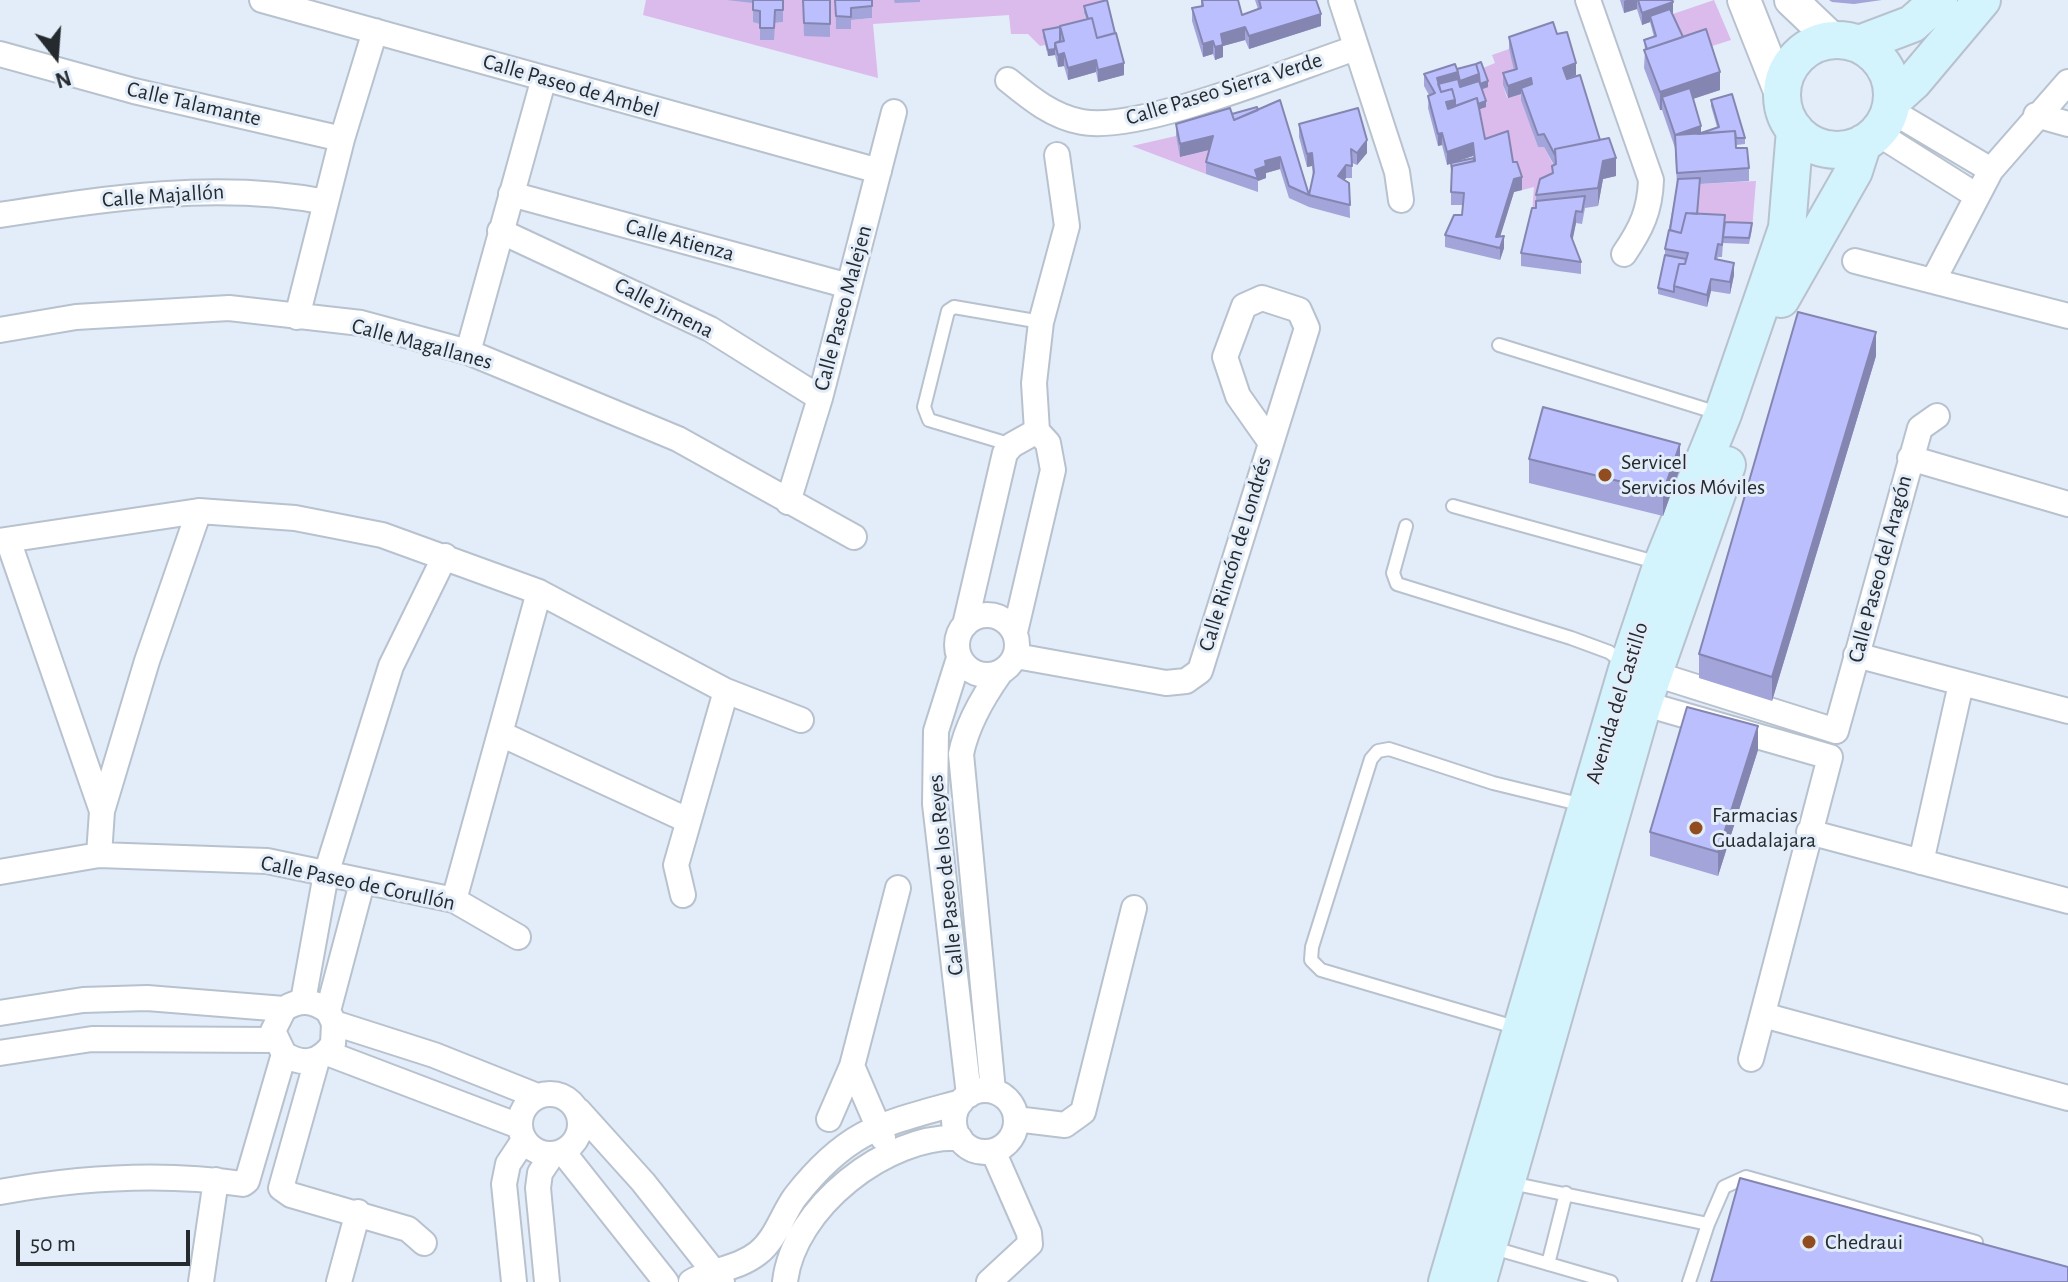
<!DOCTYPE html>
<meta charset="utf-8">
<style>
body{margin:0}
#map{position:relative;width:2068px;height:1282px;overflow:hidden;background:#e2edf9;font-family:"Alegreya Sans",sans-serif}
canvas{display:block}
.north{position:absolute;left:16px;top:16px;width:80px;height:80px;-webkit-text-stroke:6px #e2edf9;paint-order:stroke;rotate:163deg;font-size:22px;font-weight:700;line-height:32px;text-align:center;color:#252a2e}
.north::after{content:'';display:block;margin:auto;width:28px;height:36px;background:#252a2e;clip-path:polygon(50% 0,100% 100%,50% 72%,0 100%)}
.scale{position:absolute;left:16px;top:1230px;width:174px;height:36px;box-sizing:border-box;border:4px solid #252a2e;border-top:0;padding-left:10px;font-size:24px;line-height:28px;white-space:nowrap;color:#252a2e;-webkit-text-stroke:6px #e2edf9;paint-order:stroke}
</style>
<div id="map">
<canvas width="2068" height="1282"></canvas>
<div class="north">N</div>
<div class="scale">50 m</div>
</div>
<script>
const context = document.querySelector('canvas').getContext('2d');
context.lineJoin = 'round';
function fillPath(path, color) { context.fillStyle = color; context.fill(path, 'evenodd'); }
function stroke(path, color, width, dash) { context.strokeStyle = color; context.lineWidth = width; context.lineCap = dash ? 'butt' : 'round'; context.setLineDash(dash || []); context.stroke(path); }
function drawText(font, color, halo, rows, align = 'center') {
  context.font = font + ' "Alegreya Sans",sans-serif'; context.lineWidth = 6; context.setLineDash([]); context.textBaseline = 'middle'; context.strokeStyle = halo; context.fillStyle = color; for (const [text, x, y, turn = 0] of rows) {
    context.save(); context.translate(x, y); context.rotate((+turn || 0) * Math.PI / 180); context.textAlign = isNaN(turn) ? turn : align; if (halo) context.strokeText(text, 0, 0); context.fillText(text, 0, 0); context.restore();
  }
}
const green = new Path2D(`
 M646 0H740L759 4 760 24 773 40 775 23 783 22V0H803L829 37 830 0H835L836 28 851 29V20L872 18 871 0H1106L1107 7 1084 13 1088 31 1044 36 1045 45 1040 46 1028 34H1011L1009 15 873 24 878 78 643 15Z
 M1714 0 1731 40 1687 54 1670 15Z
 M1509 49 1516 70 1503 85 1507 98 1531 91 1522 101 1538 147H1544L1555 168 1536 213 1532 214 1534 187 1522 190C1514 165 1489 161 1480 137L1485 135 1477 111 1485 107 1480 90 1481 69 1495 63 1492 55Z
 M1176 136 1181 157 1213 149 1206 174 1132 146Z
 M1756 181 1752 230 1697 226 1700 184Z`);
const service = new Path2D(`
 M1499 345 1721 414
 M1012 445 929 420 924 407 948 311 954 307 1041 322
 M1453 506 1659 563
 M1406 526 1393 573 1397 584 1571 638 1609 652 1626 664
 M1518 1028 1321 970 1311 960 1312 947 1371 759 1378 751 1389 749 1493 783 1583 805
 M1511 1183 1708 1224 1724 1187 1746 1177 1976 1242
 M1490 1247 1611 1282
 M1548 1264 1566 1193
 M1689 1282 1708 1224`);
const minor = new Path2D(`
 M262 0 879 171
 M1341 0 1397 172 1401 200
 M1588 0 1651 180C1650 211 1641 229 1624 254
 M0 54 134 91 342 139
 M1008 80C1030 98 1053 117 1082 122 1140 133 1295 68 1356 48
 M1890 110 1991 170
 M2036 115 2068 124
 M1877 133 1977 196
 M511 194 849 286
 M0 215C107 198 218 181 326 202
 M500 231 710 329 820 398
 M1855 261 2068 316
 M1933 281 1991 170 2068 82
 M297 317 342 139 375 31
 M0 330 76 317 229 308 361 323 468 352 678 439 854 537
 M468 352 544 78
 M1910 458 2068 504
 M788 502 820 398 894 112
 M8 540 102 811
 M0 541 199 511 295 518 382 535 539 592 726 691 801 720
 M957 645a30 30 0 1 1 60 0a30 30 0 1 1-60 0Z
 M965 625 1005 453 1012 445 1037 431
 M1015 632 1053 470 1048 443 1037 431 1034 383 1041 322 1067 226 1057 155
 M1856 655 2068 711
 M1016 656 1166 683 1186 681 1200 671 1307 328 1299 310 1262 298 1244 306 1225 357 1238 396 1269 440
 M959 658 936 731 935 804 969 1095
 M1639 669 1836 731 1920 428 1937 416
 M1628 699 1830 757 1751 1059
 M501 734 687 820
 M1809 832 2068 901
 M99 855 102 811 147 661 199 511
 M1921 862 1961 684
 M0 872 99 855 267 861 454 900 518 937
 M683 895 676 865 726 691
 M454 900 539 592
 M303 1001 326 874 391 666 445 556
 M328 1011C312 1000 300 999 284 1009L273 1031 284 1054C303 1066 320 1063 333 1044L334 1023 328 1011 362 883
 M0 1013 83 1000 147 998 284 1009
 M1763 1015 2068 1098
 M334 1023 434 1055 537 1096
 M0 1053 92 1039 275 1040
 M327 1053 519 1126
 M317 1060 281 1188 291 1195 408 1229 424 1243
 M852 1066 883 1138
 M954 1121a31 31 0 1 1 62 0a31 31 0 1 1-62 0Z
 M993 1091 961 754C967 724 983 697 1000 673
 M520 1124a30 30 0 1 1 60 0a30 30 0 1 1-60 0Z
 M579 1111 643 1182 722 1282
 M829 1119 852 1066 898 888
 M1016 1119 1065 1125 1083 1112 1134 908
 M563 1152 666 1282
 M0 1192C82 1177 161 1172 243 1184L247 1181 284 1054
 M201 1282 216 1180
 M339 1282 358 1212
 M514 1282 504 1184 508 1164 524 1140
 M547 1282 538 1188 540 1173 552 1155
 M691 1282C710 1270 738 1269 758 1253 776 1239 782 1215 795 1197 848 1129 882 1124 961 1102
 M785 1282C793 1208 887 1134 960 1138
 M989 1282 1030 1244 1029 1233 993 1151`);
const tertiary = new Path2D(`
 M1744 0 1782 96
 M1791 0 1832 39`);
const secondary = new Path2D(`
 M1782 95a55 55 0 1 1 110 0a55 55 0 1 1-110 0Z
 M1859 44 1912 24 1939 0
 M1892 101 1913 82 1982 0
 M1781 299 1854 171 1863 143
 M1447 1282 1628 666 1662 564 1723 414 1787 228 1795 130
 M1478 1282 1643 704 1727 465`);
const wall = new Path2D(`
 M727 0H783V22L775 23 774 40H760V24L753 22V3Z
 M803 0H830V37L804 36Z
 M835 0H872V18L851 20V29H836Z
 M894 0H920V2L895 3Z
 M1201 0H1238L1242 15 1258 9 1255 0H1316L1321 26 1249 49 1245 40 1223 46V57L1215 60 1213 54 1203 57 1192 21V8L1201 6Z
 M1620 0H1675L1672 1V14L1683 37 1720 90 1693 99 1701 133 1717 127 1711 106V100L1745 138V144L1736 145V148L1749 168V181L1700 184 1698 214 1752 230 1749 244 1723 243 1722 257H1718L1717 260 1734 275 1730 294 1711 291 1707 307 1658 294V288L1665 255V249L1677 185 1675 148 1662 110H1660L1644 68 1645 50 1644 40 1654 37 1650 22 1642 25 1637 9 1624 13Z
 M1829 0H1882L1854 4 1832 2Z
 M1084 6 1124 75 1098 82 1096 72 1068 80 1064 66 1058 67 1055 55 1048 56 1043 36V30L1086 19 1084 13Z
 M1557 34 1576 75 1600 140 1616 176 1603 179 1598 206 1585 208 1582 224 1576 223 1572 240 1581 262V274L1521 266V253L1536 208V195L1552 173 1554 165 1544 147H1538L1521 100V94L1508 98 1503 85V73L1514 70 1509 49V37Z
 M1457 69 1488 87 1482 89 1486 107 1479 109 1485 139 1513 162 1522 190 1514 192 1500 236 1504 248 1500 260 1445 247V235L1462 215 1463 205H1451V163L1447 165 1442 145 1438 146 1428 108 1429 95 1424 86V74ZM1473 156 1474 158 1454 162Z
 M1258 110 1309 195V207L1289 198 1280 169 1266 173V178L1258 181V192L1206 174V162L1209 150 1180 157 1176 136V124Z
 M1299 124 1367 153 1357 165 1352 163V178H1346L1344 180 1349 183 1350 218 1309 207V195L1313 177 1312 166 1307 167 1299 137Z
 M1876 356 1772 701 1699 678V654Z
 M1529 459 1680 468 1663 516 1529 483Z
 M1758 750 1718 876 1650 856V832Z`);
const shadedWall = new Path2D(`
 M1626 0H1637V9L1624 13V1Z
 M1673 2V14L1650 16V22L1642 25V13Z
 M1321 14V26L1249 49V36Z
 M1245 27V40L1223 46V57L1215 60V47L1221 34Z
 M1213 41V54L1203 57V44Z
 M1055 49V55L1048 56V50Z
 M1064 53V66L1058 67V55Z
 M1096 60V72L1068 80V68Z
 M1124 63V75L1098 82V70Z
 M1576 63V75L1563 80V68Z
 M1458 72V85L1438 90 1437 78Z
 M1720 72V90L1665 108 1662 97V110H1660V92Z
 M1479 74V87L1460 93V81Z
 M1531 78V91L1521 88V94L1508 98V86Z
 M1488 81V87L1480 90V84Z
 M1455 100 1465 109 1446 115V103Z
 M1486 101V107L1467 114V108Z
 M1701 126V138L1675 135Z
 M1442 133V145L1438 146V134Z
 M1213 136V149L1180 157V144Z
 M1367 140V153L1357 165V153Z
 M1473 143V156L1447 165V152Z
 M1312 153V166L1307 167V154Z
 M1280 157V169L1266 173V178L1258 181 1255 170 1265 161Z
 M1616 158V176L1603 179 1598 206V188L1603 161Z
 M1346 165V178L1338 188V176Z
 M1522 177V190L1514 192 1496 250V237L1514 179Z
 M1576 211V223L1571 248V236Z
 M1504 236V248L1500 260V248Z
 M1734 263V275L1730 294V282Z
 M1711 279V291L1707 307V295Z
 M1876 332V356L1772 701V677Z
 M1680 444V468L1663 516V492Z
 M1758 726V750L1718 876V852Z`);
const building = new Path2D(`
 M753 0H783V10H775L774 28H760V11L753 10Z
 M803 0H830V24L804 23Z
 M835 0H872V6L851 8V17L836 16Z
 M1107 0 1115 33 1097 38 1092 18 1088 19 1084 6Z
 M1202 0H1238L1242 15 1261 8 1259 0H1316L1321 14 1249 36 1245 27 1221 34 1223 45 1215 47 1213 41 1203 44 1192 8 1203 6Z
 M1638 0H1672L1673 2 1642 13Z
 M1670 9 1683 37 1647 49 1644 40 1656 36 1650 16Z
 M1092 18 1097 38 1116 33 1124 63 1098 70 1096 60 1068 68 1064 53 1058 55 1055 43 1064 41 1060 26Z
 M1553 22 1557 34 1567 32 1576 63 1563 68 1567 79 1580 75 1600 140 1555 149V155L1544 134 1538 135 1521 88 1532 84 1531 78 1508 86 1503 73 1517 69 1509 37Z
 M1060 27V41L1055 43V49L1048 50 1043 30Z
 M1706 29 1720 72 1660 92 1644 50Z
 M1481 62 1488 81 1480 84 1479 74 1476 64Z
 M1455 64 1458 72 1437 78 1441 92 1452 89 1455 100 1446 102 1448 109 1477 98 1485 139 1508 131 1513 162H1517L1522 177 1514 179 1496 237 1504 236 1500 248 1445 235 1454 215H1462L1464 193 1451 192 1452 166 1475 161 1473 143 1447 152 1442 133 1438 134 1428 96 1435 93 1424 74Z
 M1476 64 1479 74 1460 81 1457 69Z
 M1458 79 1460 87 1479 81 1486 101 1478 104 1477 98 1455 106V100L1452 89 1441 92 1438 84Z
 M1690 88 1701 126 1675 135 1662 97Z
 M1732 94 1745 138H1736L1735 131 1698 134 1719 127 1711 100Z
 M1280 100 1309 195 1289 186 1280 157 1265 161 1266 166 1255 170 1258 179 1206 162 1213 136 1180 144 1176 124 1230 108 1234 120Z
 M1257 107 1258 110 1234 120 1232 114Z
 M1358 108 1367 140 1357 153 1351 149 1352 166 1346 165 1338 176 1349 183 1350 205 1309 195 1314 172 1312 153 1307 154 1299 124Z
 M1735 131 1736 148H1747L1749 168 1677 173 1675 135Z
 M1609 138 1616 158 1603 161 1598 188 1536 195 1540 179 1553 173 1552 166 1556 164 1555 149Z
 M1474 158V161L1452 166V170L1451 163Z
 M1700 178 1697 214 1686 213 1681 233 1670 230 1678 179Z
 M1585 196 1582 212 1576 211 1571 236 1581 262 1521 253 1532 208H1536V201Z
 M1686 213 1725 215 1722 245 1718 244 1715 259 1734 263 1730 282 1711 279 1707 295 1674 286 1679 264H1685L1688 253 1665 249 1669 230 1681 233Z
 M1725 222 1752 223 1749 238 1723 237Z
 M1665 255 1686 259 1685 264H1679L1674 286V292L1658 288Z
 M1798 312 1876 332 1772 677 1699 654Z
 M1543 407 1680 444 1663 492 1529 459Z
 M1687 707 1758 726 1718 852 1650 832Z
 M1740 1178 2068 1267V1282H1711Z`);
const markers = [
 [1605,475,8,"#914d20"],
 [1696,828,8,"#914d20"],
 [1809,1242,8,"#914d20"]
];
const streetNames = [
 ["Calle Paseo de Ambel",571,86,16],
 ["Calle Paseo Sierra Verde",1224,89,-17],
 ["Calle Talamante",194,104,13],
 ["Calle Majallón",163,196,-4],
 ["Calle Atienza",680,240,15],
 ["Calle Jimena",664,308,27],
 ["Calle Paseo Malejen",843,308,-75],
 ["Calle Magallanes",422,344,15],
 ["Calle Rincón de Londrés",1235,554,-73],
 ["Calle Paseo del Aragón",1880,569,-75],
 ["Avenida del Castillo",1617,703,-73],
 ["Calle Paseo de los Reyes",946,875,-96],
 ["Calle Paseo de Corullón",358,883,12]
];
const poiNames = [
 ["Servicel",1621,462],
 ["Servicios Móviles",1621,487],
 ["Farmacias",1712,815],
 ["Guadalajara",1712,840],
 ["Chedraui",1825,1242]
];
fillPath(green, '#dbbaec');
stroke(service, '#b8c2ce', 16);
stroke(minor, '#b8c2ce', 28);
stroke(tertiary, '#b8c2ce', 36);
stroke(secondary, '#b8c2ce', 40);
stroke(service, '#fff', 12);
stroke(minor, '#fff', 24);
stroke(tertiary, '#fff', 32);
stroke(secondary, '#d4f4fd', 36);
fillPath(wall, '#a2a4da');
fillPath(shadedWall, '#8486b1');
fillPath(building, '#bcbffd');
stroke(building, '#8486b1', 2);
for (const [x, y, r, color] of markers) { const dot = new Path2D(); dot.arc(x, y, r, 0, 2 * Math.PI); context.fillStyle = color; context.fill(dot); stroke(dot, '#e2edf9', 3); }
drawText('22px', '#252a2e', '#e2edf9', streetNames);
drawText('22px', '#252a2e', '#e2edf9', poiNames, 'left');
</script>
